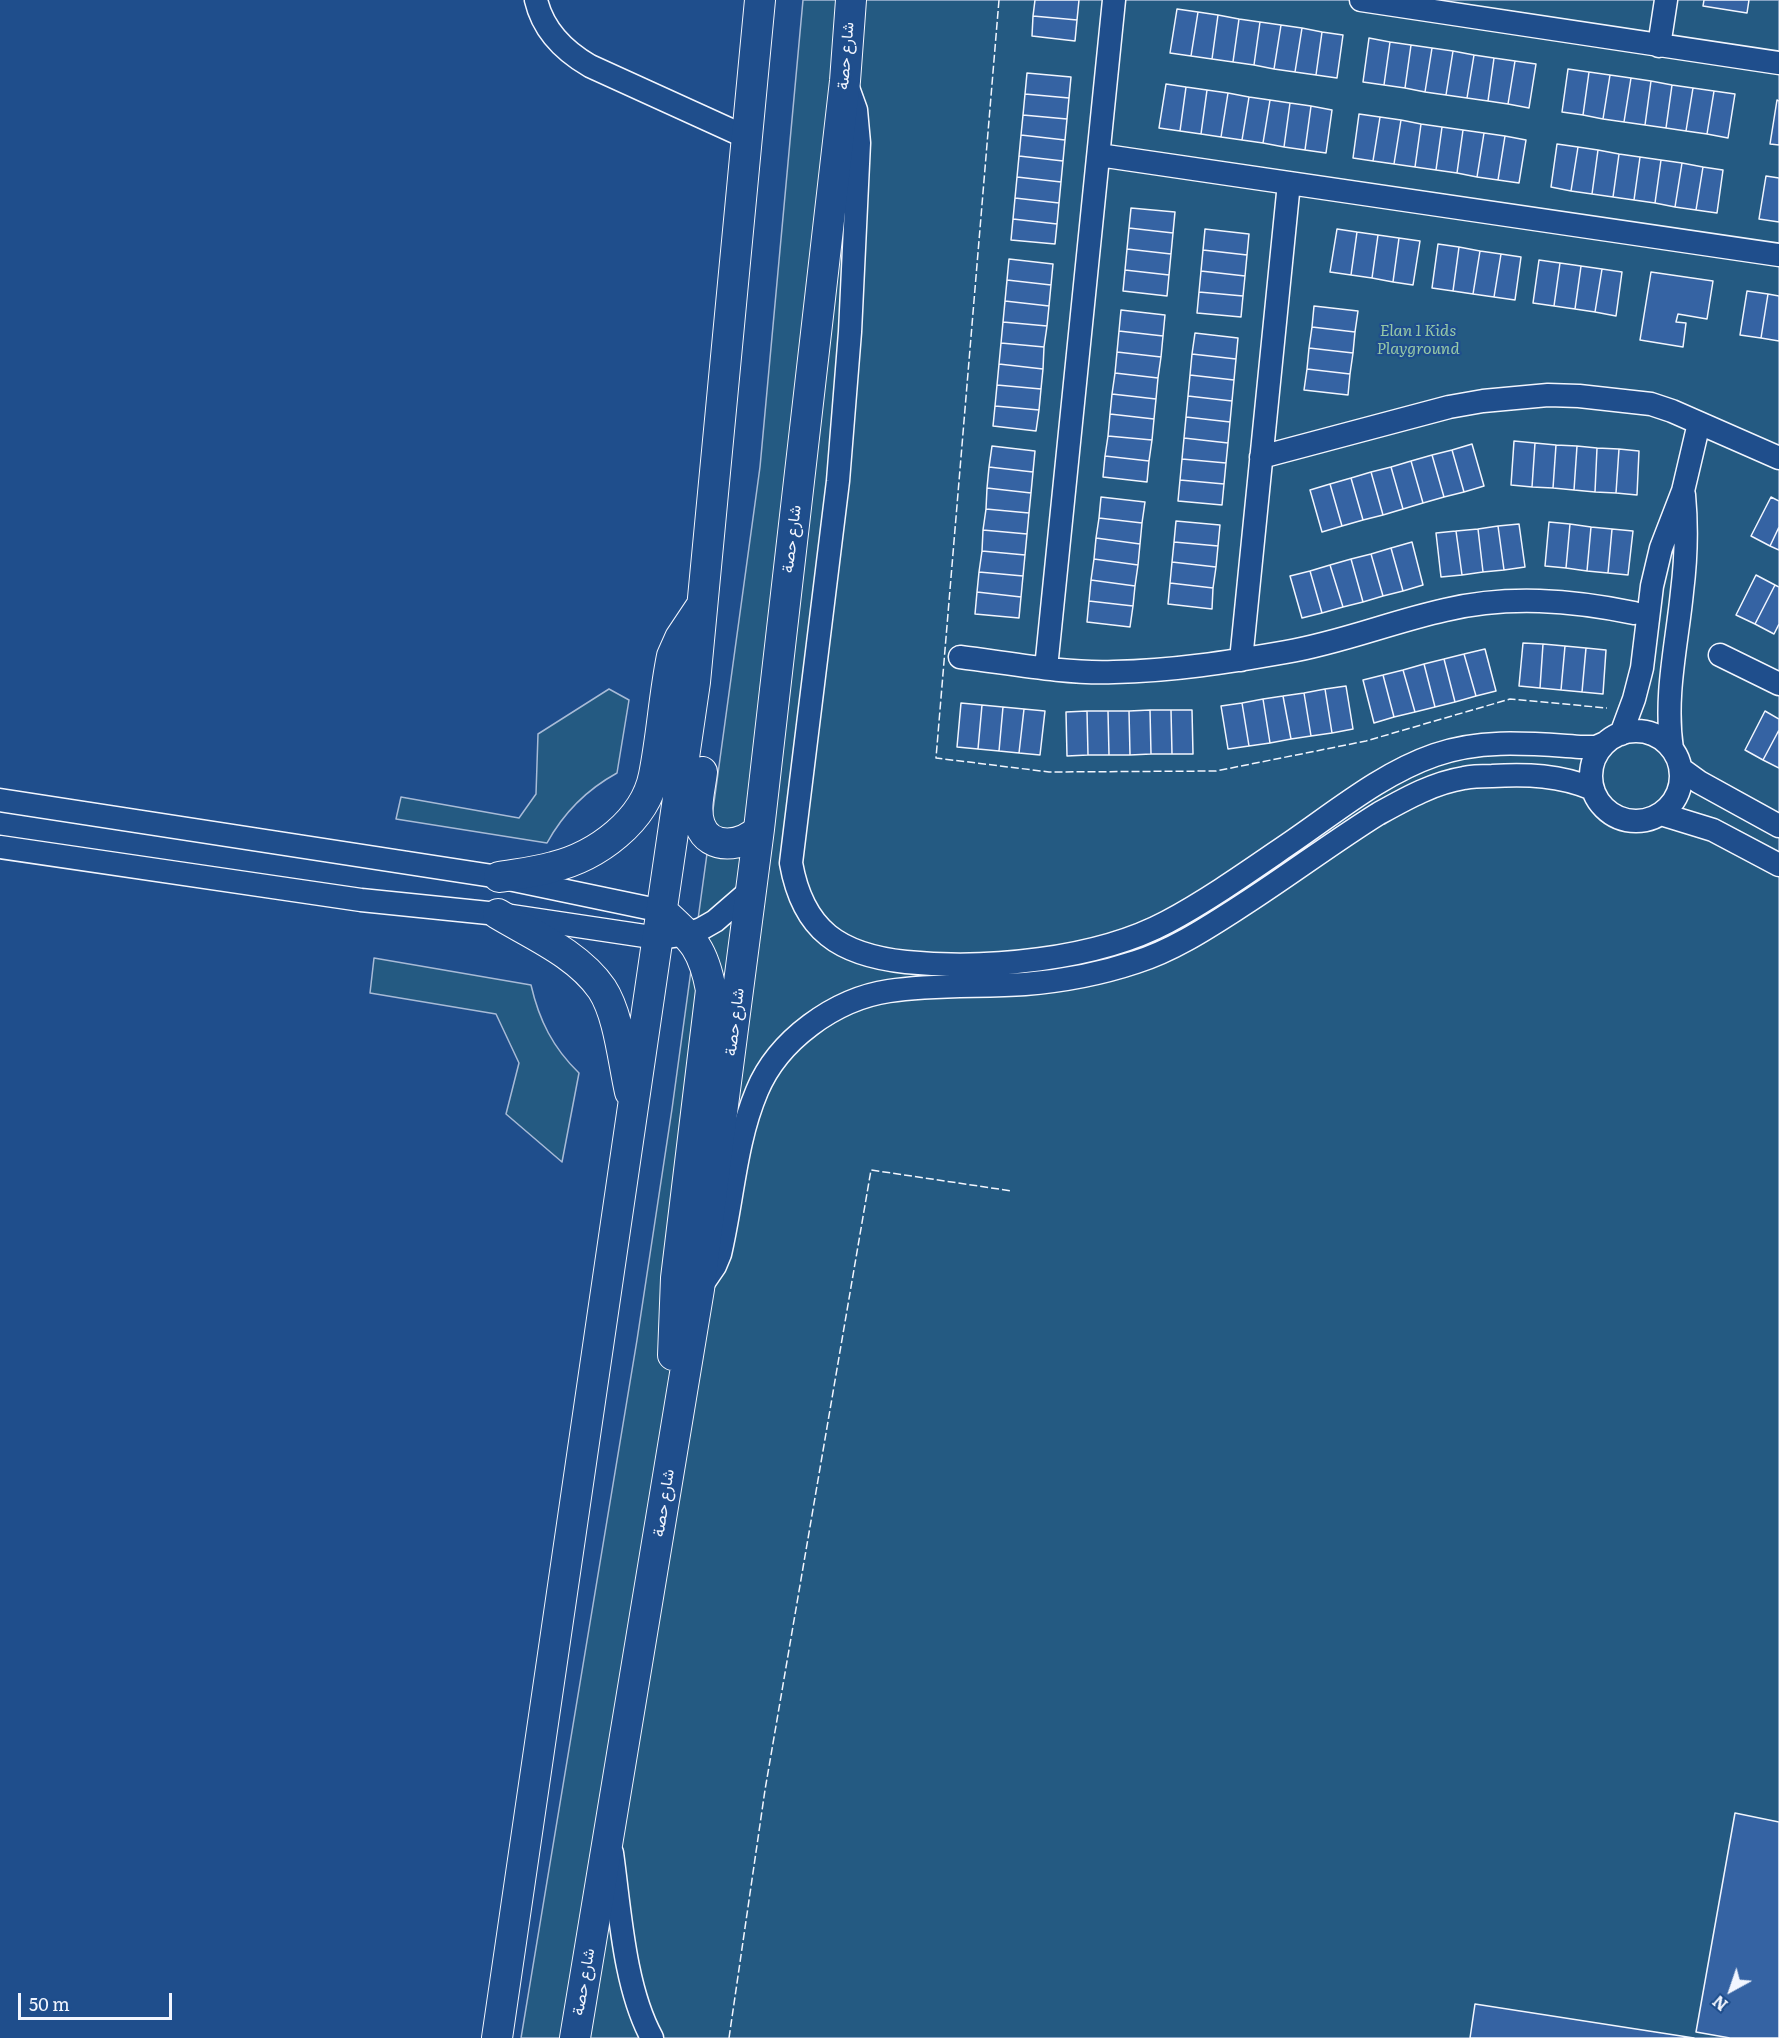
<!DOCTYPE html>
<meta charset="utf-8">
<style>
body{margin:0}
#map{position:relative;width:1779px;height:2038px;overflow:hidden;background:#1f4e8c;font-family:Literata,serif}
canvas{display:block}
.north{position:absolute;left:1701px;top:1960px;width:60px;height:60px;-webkit-text-stroke:4px #1f4e8c;paint-order:stroke;rotate:220deg;font-size:16px;font-weight:700;line-height:24px;text-align:center;color:#f2f6ff}
.north::after{content:'';display:block;margin:auto;width:21px;height:27px;background:#f2f6ff;clip-path:polygon(50% 0,100% 100%,50% 72%,0 100%)}
.scale{position:absolute;left:18px;top:1993px;width:154px;height:27px;box-sizing:border-box;border:3px solid #f2f6ff;border-top:0;padding-left:8px;font-size:18px;line-height:21px;white-space:nowrap;color:#f2f6ff;-webkit-text-stroke:4px #1f4e8c;paint-order:stroke}
</style>
<div id="map">
<canvas width="1779" height="2038"></canvas>
<div class="north">N</div>
<div class="scale">50 m</div>
</div>
<script>
const context = document.querySelector('canvas').getContext('2d');
context.lineJoin = 'round';
function fillPath(path, color) { context.fillStyle = color; context.fill(path, 'evenodd'); }
function stroke(path, color, width, dash) { context.strokeStyle = color; context.lineWidth = width; context.lineCap = dash ? 'butt' : 'round'; context.setLineDash(dash || []); context.stroke(path); }
function drawText(font, color, halo, rows, align = 'center') {
  context.font = font + ' Literata,Vazirmatn,serif'; context.lineWidth = 4.5; context.setLineDash([]); context.textBaseline = 'middle'; context.strokeStyle = halo; context.fillStyle = color; for (const [text, x, y, turn = 0] of rows) {
    context.save(); context.translate(x, y); context.rotate((+turn || 0) * Math.PI / 180); context.textAlign = isNaN(turn) ? turn : align; if (halo) context.strokeText(text, 0, 0); context.fillText(text, 0, 0); context.restore();
  }
}
const green = new Path2D(`
 M803 0H1779V2038H521L637 1340 672 1109 760 467Z
 M609 689 629 700 617 773C586 790 564 812 547 843L396 819 401 797 519 818 536 794 538 734Z
 M374 958 531 985C539 1020 553 1048 579 1073L562 1162 506 1114 519 1063 496 1014 370 993Z`);
const building = new Path2D(`
 M1035 0H1079L1077 20 1033 16Z
 M1704 0H1749L1747 13 1703 6Z
 M1177 9 1198 12 1191 56 1170 53Z
 M1198 12 1218 15 1212 59 1191 56Z
 M1218 15 1239 19 1233 62 1212 59Z
 M1033 16 1077 20 1075 41 1032 36Z
 M1239 19 1260 22 1254 65 1233 62Z
 M1260 22 1281 25 1274 69 1254 65Z
 M1281 25 1302 28 1295 72 1274 69Z
 M1302 28 1322 32 1316 75 1295 72Z
 M1322 32 1343 35 1337 78 1316 75Z
 M1369 38 1390 42 1384 85 1363 82Z
 M1390 42 1411 45 1405 88 1384 85Z
 M1411 45 1432 48 1425 92 1405 88Z
 M1432 48 1453 51 1446 95 1425 92Z
 M1453 51 1474 55 1467 98 1446 95Z
 M1474 55 1494 58 1488 101 1467 98Z
 M1494 58 1515 61 1508 104 1488 101Z
 M1515 61 1536 64 1529 108 1508 104Z
 M1568 69 1589 72 1583 115 1562 112Z
 M1589 72 1610 75 1603 119 1583 115Z
 M1027 73 1071 77 1069 98 1025 94Z
 M1610 75 1631 78 1624 122 1603 119Z
 M1631 78 1651 81 1645 125 1624 122Z
 M1651 81 1672 85 1666 128 1645 125Z
 M1166 84 1186 87 1180 131 1159 128Z
 M1672 85 1693 88 1686 131 1666 128Z
 M1186 87 1207 90 1201 134 1180 131Z
 M1693 88 1714 91 1707 134 1686 131Z
 M1207 90 1228 93 1221 137 1201 134Z
 M1714 91 1735 94 1728 138 1707 134Z
 M1228 93 1249 97 1242 140 1221 137Z
 M1025 94 1069 98 1067 119 1023 115Z
 M1249 97 1270 100 1263 143 1242 140Z
 M1270 100 1290 103 1284 147 1263 143Z
 M1777 100 1779 101V145L1770 144Z
 M1290 103 1311 106 1305 150 1284 147Z
 M1311 106 1332 110 1326 153 1305 150Z
 M1359 114 1380 117 1373 161 1353 158Z
 M1023 115 1067 119 1065 140 1021 135Z
 M1380 117 1401 120 1394 164 1373 161Z
 M1401 120 1421 124 1415 167 1394 164Z
 M1421 124 1442 127 1436 170 1415 167Z
 M1442 127 1463 130 1457 173 1436 170Z
 M1463 130 1484 133 1477 177 1457 173Z
 M1484 133 1505 136 1498 180 1477 177Z
 M1021 135 1065 140 1063 161 1019 156Z
 M1505 136 1526 140 1519 183 1498 180Z
 M1557 144 1578 147 1571 191 1551 187Z
 M1578 147 1598 150 1592 194 1571 191Z
 M1598 150 1619 154 1613 197 1592 194Z
 M1619 154 1640 157 1634 200 1613 197Z
 M1019 156 1063 161 1061 182 1017 177Z
 M1640 157 1661 160 1655 203 1634 200Z
 M1661 160 1682 163 1675 207 1655 203Z
 M1682 163 1703 167 1696 210 1675 207Z
 M1703 167 1723 170 1717 213 1696 210Z
 M1766 176 1779 178V222L1759 219Z
 M1017 177 1061 182 1059 203 1015 198Z
 M1015 198 1059 203 1057 224 1013 219Z
 M1131 208 1175 212 1173 233 1129 228Z
 M1013 219 1057 224 1055 244 1011 240Z
 M1129 228 1173 233 1171 254 1127 249Z
 M1205 229 1249 234 1247 255 1203 250Z
 M1337 229 1357 232 1351 275 1330 272Z
 M1357 232 1378 235 1372 278 1351 275Z
 M1378 235 1399 238 1393 282 1372 278Z
 M1399 238 1420 241 1413 285 1393 282Z
 M1438 244 1459 247 1453 291 1432 288Z
 M1459 247 1480 251 1473 294 1453 291Z
 M1127 249 1171 254 1169 275 1125 270Z
 M1203 250 1247 255 1245 276 1201 271Z
 M1480 251 1501 254 1494 297 1473 294Z
 M1501 254 1521 257 1515 300 1494 297Z
 M1009 259 1053 264 1051 285 1007 280Z
 M1539 260 1560 263 1554 306 1533 303Z
 M1560 263 1581 266 1575 309 1554 306Z
 M1581 266 1602 269 1595 312 1575 309Z
 M1602 269 1622 272 1616 316 1595 312Z
 M1125 270 1169 275 1167 296 1123 291Z
 M1201 271 1245 276 1243 296 1199 292Z
 M1651 272 1713 281 1707 319 1678 314 1676 322 1686 323 1683 347 1640 340Z
 M1007 280 1051 285 1049 306 1005 301Z
 M1747 291 1768 294 1761 338 1740 335Z
 M1199 292 1243 296 1241 317 1197 313Z
 M1768 294 1779 296V341L1761 338Z
 M1005 301 1049 306 1047 326 1003 322Z
 M1314 306 1358 311 1355 332 1312 327Z
 M1121 310 1165 315 1163 336 1119 331Z
 M1003 322 1047 326 1044 347 1001 343Z
 M1312 327 1355 332 1353 353 1309 348Z
 M1119 331 1163 336 1161 357 1117 352Z
 M1195 333 1238 338 1236 359 1192 354Z
 M1001 343 1044 347 1043 369 999 364Z
 M1309 348 1353 353 1350 374 1307 369Z
 M1117 352 1161 357 1158 378 1115 373Z
 M1192 354 1236 359 1234 380 1190 375Z
 M999 364 1043 369 1041 389 997 385Z
 M1307 369 1350 374 1348 395 1304 390Z
 M1115 373 1158 378 1156 399 1112 394Z
 M1190 375 1234 380 1232 401 1188 396Z
 M997 385 1041 389 1039 410 995 406Z
 M1112 394 1156 399 1154 419 1110 414Z
 M1188 396 1232 401 1230 422 1186 417Z
 M995 406 1039 410 1036 431 993 426Z
 M1110 414 1154 419 1152 440 1108 436Z
 M1186 417 1230 422 1228 443 1184 438Z
 M1108 436 1152 440 1149 461 1105 456Z
 M1184 438 1228 443 1226 463 1182 459Z
 M1514 441 1535 443 1532 487 1511 485Z
 M1535 443 1556 445 1553 488 1532 487Z
 M1472 444 1484 486 1464 492 1452 450Z
 M1556 445 1577 446 1574 490 1553 488Z
 M992 446 1035 451 1033 472 989 467Z
 M1577 446 1597 448 1595 492 1574 490Z
 M1597 448 1619 449 1616 493 1595 492Z
 M1619 449 1639 451 1637 495 1616 493Z
 M1452 450 1464 492 1444 497 1432 455Z
 M1432 455 1444 497 1423 503 1411 461Z
 M1105 456 1149 461 1147 482 1103 477Z
 M1182 459 1226 463 1224 484 1180 480Z
 M1411 461 1423 503 1403 509 1391 467Z
 M989 467 1033 472 1031 493 987 488Z
 M1391 467 1403 509 1383 515 1371 472Z
 M1371 472 1383 515 1363 520 1351 478Z
 M1351 478 1363 520 1342 526 1330 484Z
 M1180 480 1224 484 1222 505 1178 501Z
 M1330 484 1342 526 1322 532 1310 490Z
 M987 488 1031 493 1029 513 986 509Z
 M1101 497 1145 502 1142 523 1099 518Z
 M1771 497 1779 501V527L1770 546 1751 536Z
 M986 509 1029 513 1027 534 983 530Z
 M1099 518 1142 523 1140 544 1096 538Z
 M1176 521 1220 525 1218 546 1174 542Z
 M1549 522 1570 524 1566 568 1545 566Z
 M1519 524 1525 567 1504 570 1498 526Z
 M1570 524 1591 527 1587 571 1566 568Z
 M1498 526 1504 570 1483 572 1478 529Z
 M1591 527 1612 529 1608 573 1587 571Z
 M1779 527V550L1770 546Z
 M1478 529 1483 572 1462 575 1456 531Z
 M1612 529 1633 531 1628 575 1608 573Z
 M983 530 1027 534 1025 555 982 551Z
 M1456 531 1462 575 1441 577 1436 533Z
 M1096 538 1140 544 1138 565 1094 559Z
 M1174 542 1218 546 1216 567 1172 562Z
 M1412 542 1423 585 1403 591 1391 548Z
 M1391 548 1403 591 1383 596 1371 554Z
 M982 551 1025 555 1023 576 979 572Z
 M1371 554 1383 596 1363 602 1351 559Z
 M1094 559 1138 565 1135 586 1091 580Z
 M1351 559 1363 602 1343 607 1330 565Z
 M1172 562 1216 567 1213 588 1170 583Z
 M1330 565 1343 607 1322 613 1310 571Z
 M1310 571 1322 613 1302 618 1290 576Z
 M979 572 1023 576 1021 597 977 592Z
 M1756 575 1775 585 1755 624 1736 615Z
 M1091 580 1135 586 1133 606 1089 601Z
 M1170 583 1213 588 1212 609 1168 604Z
 M1775 585 1779 587V624L1774 634 1755 624Z
 M977 592 1021 597 1019 618 975 614Z
 M1089 601 1133 606 1130 627 1087 622Z
 M1523 643 1543 644 1540 688 1519 686Z
 M1543 644 1565 646 1561 690 1540 688Z
 M1565 646 1586 648 1582 692 1561 690Z
 M1586 648 1606 650 1603 694 1582 692Z
 M1485 649 1496 691 1476 696 1464 654Z
 M1464 654 1476 696 1455 702 1444 659Z
 M1444 659 1455 702 1435 707 1424 664Z
 M1424 664 1435 707 1415 712 1403 670Z
 M1403 670 1415 712 1394 717 1383 675Z
 M1383 675 1394 717 1374 723 1363 680Z
 M1346 686 1353 729 1332 733 1325 689Z
 M1325 689 1332 733 1311 736 1304 693Z
 M1304 693 1311 736 1291 739 1283 696Z
 M1283 696 1291 739 1270 743 1263 699Z
 M1263 699 1270 743 1249 746 1242 703Z
 M961 703 982 705 978 749 957 747Z
 M1242 703 1249 746 1228 749 1221 706Z
 M982 705 1003 707 999 751 978 749Z
 M1003 707 1024 709 1019 753 999 751Z
 M1024 709 1045 711 1040 755 1019 753Z
 M1150 710H1171L1172 754H1151Z
 M1150 710 1151 754 1130 755 1129 711Z
 M1171 710H1192L1193 754H1172Z
 M1087 711H1108L1109 755H1088Z
 M1087 711 1088 755 1067 756 1066 712Z
 M1108 711H1129L1130 755H1109Z
 M1765 711 1779 719V730L1763 760 1745 750Z
 M1779 730V768L1763 760Z
 M1735 1813 1779 1822V2038H1730L1696 2032Z
 M1475 2004 1694 2038H1470Z`);
const minor = new Path2D(`
 M536 0C543 30 564 51 590 66L746 137
 M1361 0 1779 63
 M1659 46 1666 0
 M847 85 856 110 859 143 850 332 838 481 791 863C803 931 840 955 906 962 985 970 1096 960 1167 922 1210 899 1252 869 1293 841 1338 810 1383 773 1435 755 1483 738 1534 744 1583 747H1596L1605 743
 M1099 155 1779 255
 M1261 457 1449 407 1483 401 1548 395 1579 396 1651 404 1672 411 1779 458
 M1720 655 1779 684
 M960 657C1009 663 1065 674 1114 672 1172 671 1229 662 1286 652 1340 643 1391 622 1445 610 1508 595 1571 600 1634 613
 M1241 660 1289 183
 M1046 668 1114 0
 M1591 776a45 45 0 1 1 90 0a45 45 0 1 1-90 0Z
 M1621 734 1634 699 1642 668 1652 586 1661 548 1683 491 1699 423
 M1672 749C1664 696 1677 644 1682 592 1686 560 1687 527 1684 495
 M1681 769 1699 782 1779 826
 M0 800 499 877 662 911
 M1661 814 1713 830 1779 865
 M0 847 361 900 498 914 658 938 687 934 701 929 715 921 752 889
 M702 1285 715 1266 720 1254C733 1199 735 1143 757 1091 778 1040 835 999 889 991 932 984 981 987 1025 984 1063 981 1100 974 1136 962 1171 951 1204 930 1235 910 1284 879 1330 844 1378 814 1405 799 1433 783 1464 778 1473 776 1483 776 1492 776 1527 774 1560 775 1593 789
 M612 1853C620 1910 624 1987 652 2038`);
const major = new Path2D(`
 M702 772C700 789 694 809 700 825 709 851 744 847 759 829
 M499 877C517 874 536 872 553 867 597 856 645 821 654 775 662 735 664 695 672 656L680 638 700 608
 M662 911C692 939 703 947 711 990L676 1278 673 1355
 M498 914C533 935 578 954 602 989 619 1015 623 1061 630 1092
 M497 2038 695 682 760 0
 M575 2038 699 1289 759 829 845 81 851 0`);
const fence = new Path2D(`
 M999 0 936 758 1049 772 1216 771 1366 741 1510 699 1607 708
 M729 2038 765 1790 871 1170 1012 1191`);
const streetNames = [
 ["شارع حصة",846,56,-85],
 ["شارع حصة",792,539,-83],
 ["شارع حصة",735,1022,-83],
 ["شارع حصة",664,1503,-81],
 ["شارع حصة",584,1982,-80]
];
const parkNames = [
 ["Elan 1 Kids",1418,331],
 ["Playground",1418,349]
];
fillPath(green, '#245a82');
stroke(green, '#a8bbd7', 1.5);
fillPath(building, '#3563a3');
stroke(building, '#f2f6ff', 1.5);
stroke(minor, '#f2f6ff', 25);
stroke(major, '#f2f6ff', 32);
stroke(minor, '#1f4e8c', 22);
stroke(major, '#1f4e8c', 30);
stroke(fence, '#f2f6ff', 1.5, [8, 3]);
drawText('16px', '#f2f6ff', '#1f4e8c', streetNames);
drawText('italic 16px', '#97c8a6', '#1f4e8c', parkNames);
</script>
